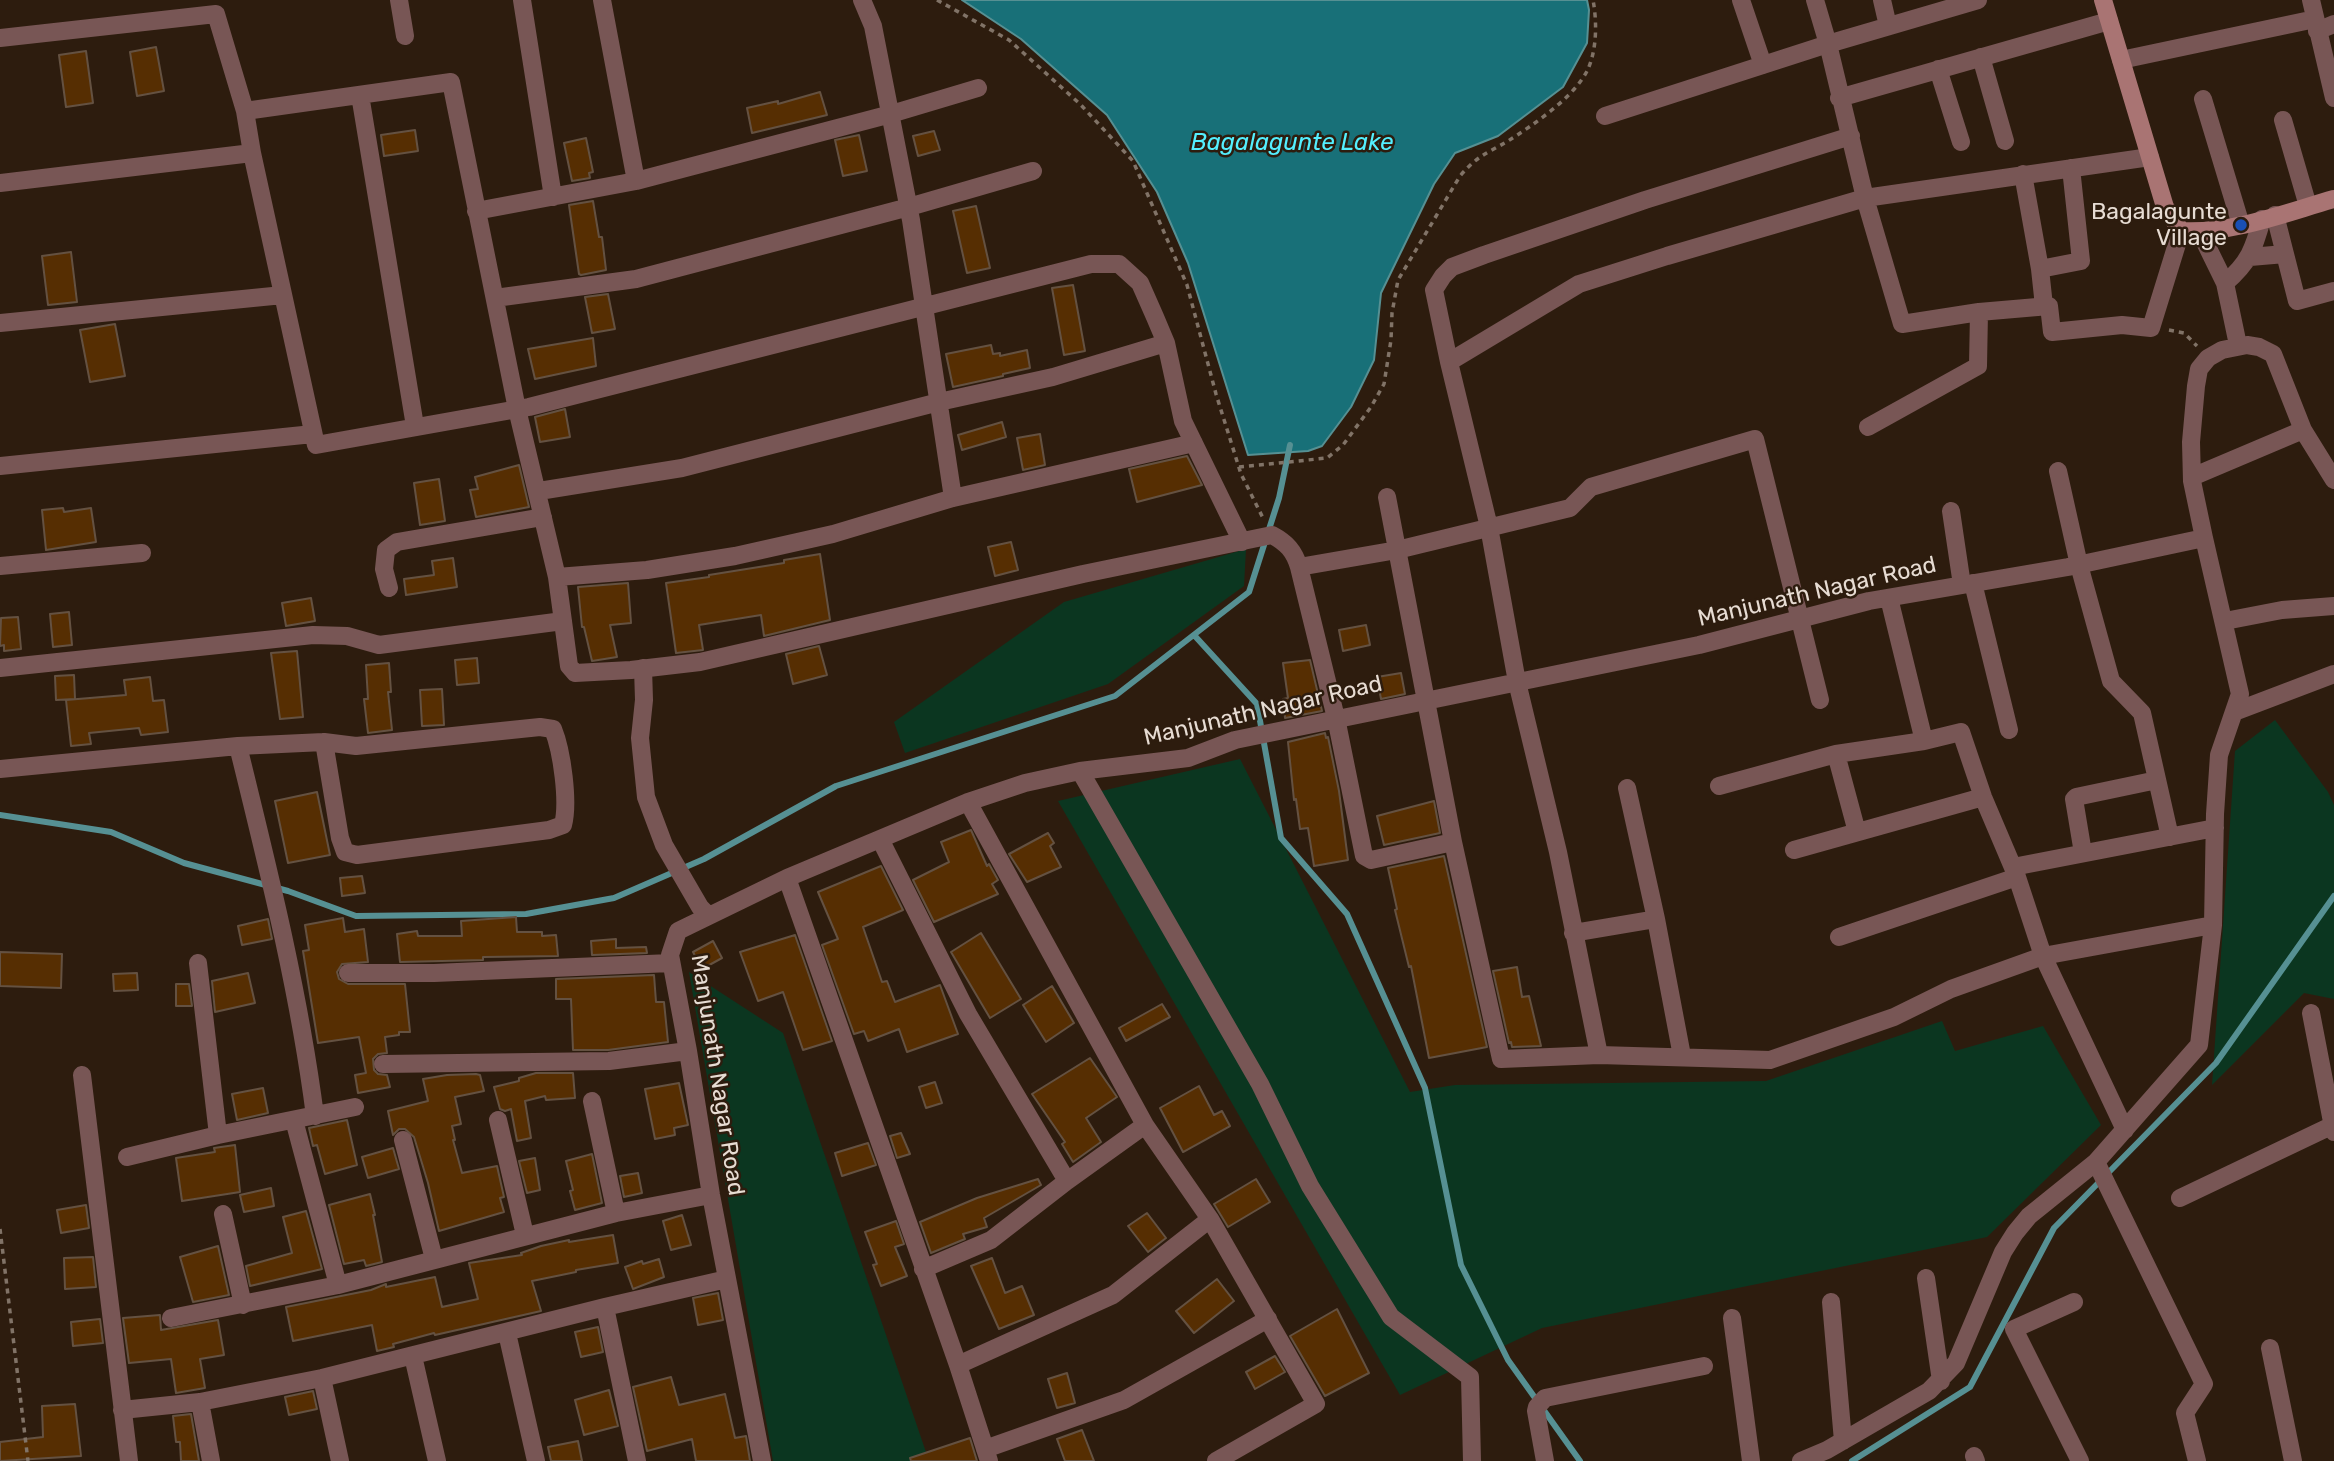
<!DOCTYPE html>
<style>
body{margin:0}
canvas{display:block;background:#2d1c0e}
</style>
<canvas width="2334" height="1461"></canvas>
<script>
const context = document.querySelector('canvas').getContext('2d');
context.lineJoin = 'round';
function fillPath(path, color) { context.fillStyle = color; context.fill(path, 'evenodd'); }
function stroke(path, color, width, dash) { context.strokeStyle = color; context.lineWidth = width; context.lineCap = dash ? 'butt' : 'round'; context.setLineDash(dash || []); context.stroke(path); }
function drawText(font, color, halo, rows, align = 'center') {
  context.font = font + ' Rubik,sans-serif'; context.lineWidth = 5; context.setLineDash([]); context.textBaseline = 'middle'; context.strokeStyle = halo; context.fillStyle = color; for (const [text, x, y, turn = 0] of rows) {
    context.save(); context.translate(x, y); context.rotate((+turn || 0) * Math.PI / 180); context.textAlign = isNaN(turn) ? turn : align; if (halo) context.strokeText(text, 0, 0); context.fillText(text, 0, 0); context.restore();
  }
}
const green = new Path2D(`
 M1246 549 1244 586 1108 684 905 753 894 722 1064 602Z
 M2275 720 2328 792 2334 805V999L2304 993 2212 1085 2235 751Z
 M1240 759 1410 1092 1455 1085 1766 1081 1942 1021 1955 1051 2043 1026 2101 1125 1987 1237 1542 1328 1400 1395 1058 801Z
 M689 972 783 1033 929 1461H773Z`);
const water = new Path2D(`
 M962 0H1587L1589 10 1587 43 1563 87 1498 136 1455 153 1434 184 1381 293 1374 360 1351 407 1322 446 1308 451 1248 455 1188 263 1157 192 1107 115 1021 39Z`);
const stream = new Path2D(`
 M1194 635 1257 704 1281 838 1347 914 1425 1088 1461 1265 1508 1360 1580 1461
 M0 815 111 832 184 863 288 891 356 916 526 914 614 898 704 859 836 786 1115 696 1249 592 1279 498 1290 445
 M1852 1461 1970 1387 2054 1228 2216 1063 2334 896`);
const building = new Path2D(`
 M156 47 164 91 137 96 130 52Z
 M86 51 93 103 66 107 59 55Z
 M820 92 827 115 752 133 747 108 778 101V104Z
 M415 130 418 151 384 156 381 135Z
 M934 131 940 150 918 156 913 136Z
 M859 135 867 171 843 176 835 140Z
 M586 138 593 172 589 173 590 178 572 181 564 143Z
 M593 201 599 237H602L606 270 581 275 579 274 569 205Z
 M976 206 990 268 967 273 953 211Z
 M71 252 77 302 48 305 42 256Z
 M1073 285 1085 351 1064 355 1052 288Z
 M608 294 615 329 592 333 585 297Z
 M115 324 125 376 90 382 80 330Z
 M593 338 596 366 535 379 528 349Z
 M991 345 993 354 1000 353V356L1027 350 1030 368 1003 374V376L953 387 946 354Z
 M565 409 570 437 540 442 535 417Z
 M1002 422 1006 437 962 450 958 435Z
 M1040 434 1045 465 1023 470 1017 438Z
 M1187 456 1202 485 1137 502 1129 469Z
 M519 465 529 507 476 517 470 490 478 489 475 477Z
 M439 479 445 521 420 525 414 483Z
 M63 508 64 512 91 508 96 542 46 550 42 510Z
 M1011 542 1018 570 995 576 988 547Z
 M820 554 830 620 764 636 761 615 699 625 703 650 676 653 666 583 709 577V575L784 563V560Z
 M453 558 457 587 406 595 404 579 434 575 432 561Z
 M628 583 631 623 610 625 617 657 592 661 584 627H582L578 587Z
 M311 598 315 621 286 626 282 603Z
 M69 612 72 645 53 647 50 614Z
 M18 617 21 649 4 651V645L0 646 1 618Z
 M1366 625 1370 645 1343 651 1339 630Z
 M819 646 827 675 793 684 786 654Z
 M297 651 303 717 280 719 271 653Z
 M477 658 479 683 457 685 455 660Z
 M1310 660 1322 711 1285 718 1283 699 1288 698 1283 663Z
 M389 663 391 692H388L392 730 368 733 364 699H368L366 665Z
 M1401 673 1405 694 1381 699 1377 677Z
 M74 675 75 699 56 700 55 676Z
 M150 677 153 701 164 700 168 732 141 735 139 728 89 733 91 744 71 746 66 700 126 695 124 680Z
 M442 689 444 725 422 726 420 690Z
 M1325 733 1326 738 1328 737 1339 791 1348 860 1314 866 1308 828 1300 829 1296 799 1294 800 1288 742Z
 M317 792 330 855 288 863 275 801Z
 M1434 801 1440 833 1384 845 1377 816Z
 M971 830 987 866 989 864 998 880 992 884 998 894 934 922 913 880 949 862 941 842Z
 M1048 833 1054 843 1050 846 1061 867 1027 882 1009 854Z
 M1444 856 1487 1047 1429 1058 1411 966 1409 967 1395 910 1397 909 1388 868Z
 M881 866 903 910 863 927 882 982 887 981 895 1002 940 985 958 1034 907 1052 899 1029 868 1041 864 1031 854 1034 822 945 838 939 818 892Z
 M362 876 365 893 342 896 340 878Z
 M516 917 517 932H542V936L556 935 558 956 483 957V960L400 962 397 934 417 931 418 936H462L461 921Z
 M343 918 345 932 364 929 368 962 342 964 337 972 339 979 348 984H405L410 1032H399V1035L385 1037 387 1053 378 1054 373 1059 374 1070 378 1074 387 1075 390 1087 358 1093 355 1075 366 1073 359 1037 318 1043 303 951 309 950 305 925Z
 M268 919 272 939 242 945 238 926Z
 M981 933 1021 999 990 1018 951 952Z
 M795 935 832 1041 803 1050 783 992 758 1001 740 952Z
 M616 939V948L646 947 647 953 592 955 591 941Z
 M713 941 722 958 702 969 693 952Z
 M0 952 62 954 61 988 0 986Z
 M1517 967 1522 997 1529 996 1541 1046 1512 1047 1511 1042 1509 1043 1493 971Z
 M137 973 138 990 114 991 113 974Z
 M248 973 255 1003 215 1012 212 981Z
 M654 975 656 1002H664L668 1042 608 1050H573L571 999H556V979Z
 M176 984H189L192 1006H176Z
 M1052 986 1074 1023 1046 1042 1023 1005Z
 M1162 1004 1170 1017 1126 1041 1119 1028Z
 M1090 1058 1117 1097 1086 1118 1101 1142 1073 1162 1062 1144 1065 1142 1032 1094Z
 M536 1073H573L575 1098 546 1100 545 1096 525 1101 531 1138 517 1141 511 1109 505 1111 500 1109 494 1087 519 1081V1078Z
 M476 1074 480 1075 484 1091 455 1097 461 1124 452 1126 455 1140H453L462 1173 497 1166 504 1197 500 1198 504 1212 439 1231 428 1183 414 1137 405 1129H399L393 1135 388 1111 428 1101 423 1079 447 1075Z
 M935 1082 942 1103 926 1108 919 1087Z
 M679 1083 688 1125 674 1128 675 1135 655 1139 645 1089Z
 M1199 1086 1214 1115 1222 1111 1230 1126 1183 1152 1160 1108Z
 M263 1088 268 1113 237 1120 232 1094Z
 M347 1120 357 1165 325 1174 317 1145 313 1146 309 1128Z
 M901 1133 910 1154 897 1158 890 1136Z
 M868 1143 876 1165 842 1176 835 1153Z
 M235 1145 240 1192 182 1201 176 1158 215 1152 214 1148Z
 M393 1148 399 1169 368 1178 362 1157Z
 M592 1154 602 1203 575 1210 570 1191 573 1190 566 1161Z
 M535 1158 540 1190 527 1193 519 1161Z
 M638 1173 642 1193 624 1197 620 1176Z
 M1038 1179 1041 1185 984 1218 987 1227 963 1234 965 1239 931 1253 920 1222 977 1198Z
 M1256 1179 1270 1202 1228 1227 1214 1204Z
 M271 1188 274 1206 244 1212 240 1195Z
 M370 1194 375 1215H373L382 1262 366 1266 364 1260 344 1264 329 1205Z
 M86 1205 89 1228 61 1233 57 1210Z
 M306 1211 322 1269 250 1286 246 1266 292 1253 283 1217Z
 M1147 1213 1166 1238 1148 1252 1128 1226Z
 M682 1215 691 1245 671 1250 663 1221Z
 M896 1221 904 1244 895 1247 907 1276 881 1286 873 1265 877 1264 865 1232Z
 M613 1235 618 1263 576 1270V1272L532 1281 541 1311 435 1335 434 1333 393 1344 394 1347 377 1351 372 1325 293 1341 286 1307 371 1290 386 1284V1287L435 1277 442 1307 478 1299 469 1263 522 1255 521 1253 541 1246 569 1240V1242Z
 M218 1246 229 1295 193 1302 180 1257Z
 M93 1257 96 1287 65 1289 64 1258Z
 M992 1258 1005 1293 1022 1286 1034 1315 999 1329 971 1266Z
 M659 1259 664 1277 633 1289 625 1267 642 1261 643 1264Z
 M1217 1279 1234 1301 1194 1333 1176 1311Z
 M718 1293 723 1320 698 1325 693 1298Z
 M1337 1309 1369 1373 1325 1396 1290 1336Z
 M160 1315 161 1330 218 1320 224 1355 200 1359 205 1388 176 1393 171 1359 129 1363 123 1318Z
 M100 1319 103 1343 73 1346 71 1322Z
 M598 1327 603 1352 581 1357 575 1332Z
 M1275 1356 1285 1372 1255 1389 1246 1372Z
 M1067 1373 1075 1403 1057 1408 1048 1379Z
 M671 1377 679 1405 725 1394 735 1438 746 1436 750 1461H696L692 1439 647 1451 633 1387Z
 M609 1390 618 1426 584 1435 575 1400Z
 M313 1391 317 1409 289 1415 285 1397Z
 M75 1404 81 1456 0 1461V1442L43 1437 42 1406Z
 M191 1414 199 1461H181L180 1442H176L173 1416Z
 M1082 1430 1094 1461H1065L1057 1439Z
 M970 1438 977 1461H911L910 1458Z
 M578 1441 582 1461H551L548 1447Z`);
const path = new Path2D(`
 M937 0 1009 40 1080 104 1133 161 1187 285 1216 394 1241 474 1264 520
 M2169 330 2184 333 2197 346
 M1239 467 1327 458 1343 445 1371 407 1384 384 1391 340 1392 313 1398 280 1460 176C1478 155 1486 154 1508 141 1533 125 1575 97 1588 69 1597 49 1597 21 1593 0
 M0 1229 28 1461`);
const street = new Path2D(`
 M399 0 405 36
 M522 0 553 197
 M602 0 636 181
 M862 0 873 26 911 220 953 498
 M1741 0 1763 65
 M1815 0 1828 44 1865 198 1902 324 1979 312 2049 306 2052 332 2122 325 2151 328 2181 231
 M1882 0 1888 26
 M2311 0 2334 98
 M2317 31 2334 24
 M0 38 216 14 245 111 252 153 316 445 529 407 1091 264H1119L1140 283 1155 317 1166 343 1183 421 1242 542
 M1981 57 2005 141
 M2121 60 2315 19
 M1938 69 1961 142
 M360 95 415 426
 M1839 98 2109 21
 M2203 99 2241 225
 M245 111 451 82 517 409 557 577 569 666 575 673 631 670 700 662 1083 574 1272 535C1287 543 1294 551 1299 567L1336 718 1364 856 1371 860 1453 842
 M1605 116 1828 44 1978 0
 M2283 120 2308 206
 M2023 174 2040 269 2044 306
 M0 183 252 153
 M476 211 636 181 891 114 978 88
 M2275 215 2297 301 2334 291
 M2200 232 2225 283 2238 345
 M2250 257 2285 254
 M2040 269 2081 261 2071 168
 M2225 283C2249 263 2254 248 2262 219
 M495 298 636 279 909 207 1033 171
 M0 323 283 295
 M1449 362 1579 284 1667 256 1865 198 2150 157
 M1868 427 1978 366 1979 312
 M0 466 313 434
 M2058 471 2079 565 2111 681 2142 713 2170 837
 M2192 477 2303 430
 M539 491 682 468 939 402 1053 377 1166 343
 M1387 497 1453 842 1501 1059 1599 1055 1770 1060 1894 1017 1951 989 2043 956 2213 925
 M1951 511 1962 585
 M0 566 142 553
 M1299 567 1397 550 1570 508 1591 487 1755 439 1820 700
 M557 577 647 570 735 556 833 534 953 498 1194 443
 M1973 583 2009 730
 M389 588 384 569 386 550 397 542 543 517
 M1889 598 1924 741
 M2225 621 2282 610 2334 606
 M0 668 313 635 347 636 379 645 563 621
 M643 668 644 700 640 738 646 797 664 845 700 907 708 915
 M2234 712 2334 674
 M238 746C268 868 299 991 315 1116
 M1836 754 1857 832
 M0 769 238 746 324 742 356 746 540 727 553 729C562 751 569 802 563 825L549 830 357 855 345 852 340 838 324 742
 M1080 771 1260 1084 1310 1186 1391 1317 1470 1377 1472 1461
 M1719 786 1836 754 1924 741 1961 732 1983 797 2017 877 2043 956 2125 1130
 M1627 788 1656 919 1682 1056
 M968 802 1145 1125 1210 1219 1316 1404 1216 1461
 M880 839 968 1014 1067 1181
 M1794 850 1983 797
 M2083 853 2074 799 2076 797 2157 780
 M2013 867 2215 828
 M787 878 958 1365 989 1461
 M1573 933 1656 919
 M1839 937 2017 877
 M198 963 218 1135
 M348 973H434L671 963
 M2311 1013 2334 1132
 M1599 1055 1558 852 1517 682 1489 527 1449 362 1434 290 1443 276 1452 267 1484 255 1645 200 1851 136
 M383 1064 609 1061 688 1051
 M82 1075 129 1461
 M592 1101 616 1213
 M294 1120 338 1285
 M498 1120 525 1235
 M403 1140 434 1259
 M127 1157 218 1135 355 1107
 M2096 1162 2204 1384 2185 1413 2197 1461
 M2180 1198 2333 1125
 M223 1214 243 1305
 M923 1269 991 1240 1067 1181 1145 1125
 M1926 1278 1941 1381
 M1831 1302 1843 1441
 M2074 1302 2014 1329 2080 1461
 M605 1307 637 1461
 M171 1318 338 1285 616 1213 711 1195
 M1732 1318 1751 1461
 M507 1333 536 1461
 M2270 1348 2293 1461
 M413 1356 437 1461
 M958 1365 1113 1295 1210 1219
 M322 1378 340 1461
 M200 1402 211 1461
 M122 1410 200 1402 322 1378 605 1307 727 1279
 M985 1449 1124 1400 1268 1319
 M1974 1456 1976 1461
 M762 1461 711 1195 688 1051 670 955 678 931 787 878 968 802 1025 783 1080 771 1188 758 1235 740 1699 645 1869 601 2068 567 2204 538
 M1545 1461 1536 1411 1537 1407 1545 1398 1704 1366
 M1801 1461 1827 1450 1929 1391 1956 1363 2003 1252 2015 1233 2029 1216 2096 1162 2199 1045 2213 925 2215 814 2219 755 2240 694 2204 538 2192 481 2191 442 2196 386 2199 369 2208 358 2222 350 2247 345 2259 347 2273 354 2303 430 2334 480`);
const secondary = new Path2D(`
 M2103 0 2165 207 2181 231C2232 234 2285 213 2334 199`);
const markers = [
 [2241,225,7,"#1a4fb4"]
];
const poiNames = [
 ["Bagalagunte",2227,212],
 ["Village",2227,238]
];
const streetNames = [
 ["Manjunath Nagar Road",1817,592,-13],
 ["Manjunath Nagar Road",1263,711,-13],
 ["Manjunath Nagar Road",717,1075,81]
];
const waterNames = [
 ["Bagalagunte Lake",1292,143]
];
fillPath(green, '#0b3620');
fillPath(water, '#187078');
stroke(water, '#569093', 2);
stroke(stream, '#569093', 6);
fillPath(building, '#562e02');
stroke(building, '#645141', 2);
stroke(path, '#817367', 3.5, [5, 5]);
stroke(street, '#785655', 18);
stroke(secondary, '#a97473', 18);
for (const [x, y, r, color] of markers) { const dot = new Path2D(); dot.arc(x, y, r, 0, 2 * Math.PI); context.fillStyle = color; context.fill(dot); stroke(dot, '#2d1c0e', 2.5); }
drawText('23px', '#e7dcd3', '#2d1c0e', poiNames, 'right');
drawText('23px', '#e7dcd3', '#2d1c0e', streetNames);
drawText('italic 24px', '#54effe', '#2d1c0e', waterNames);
</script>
